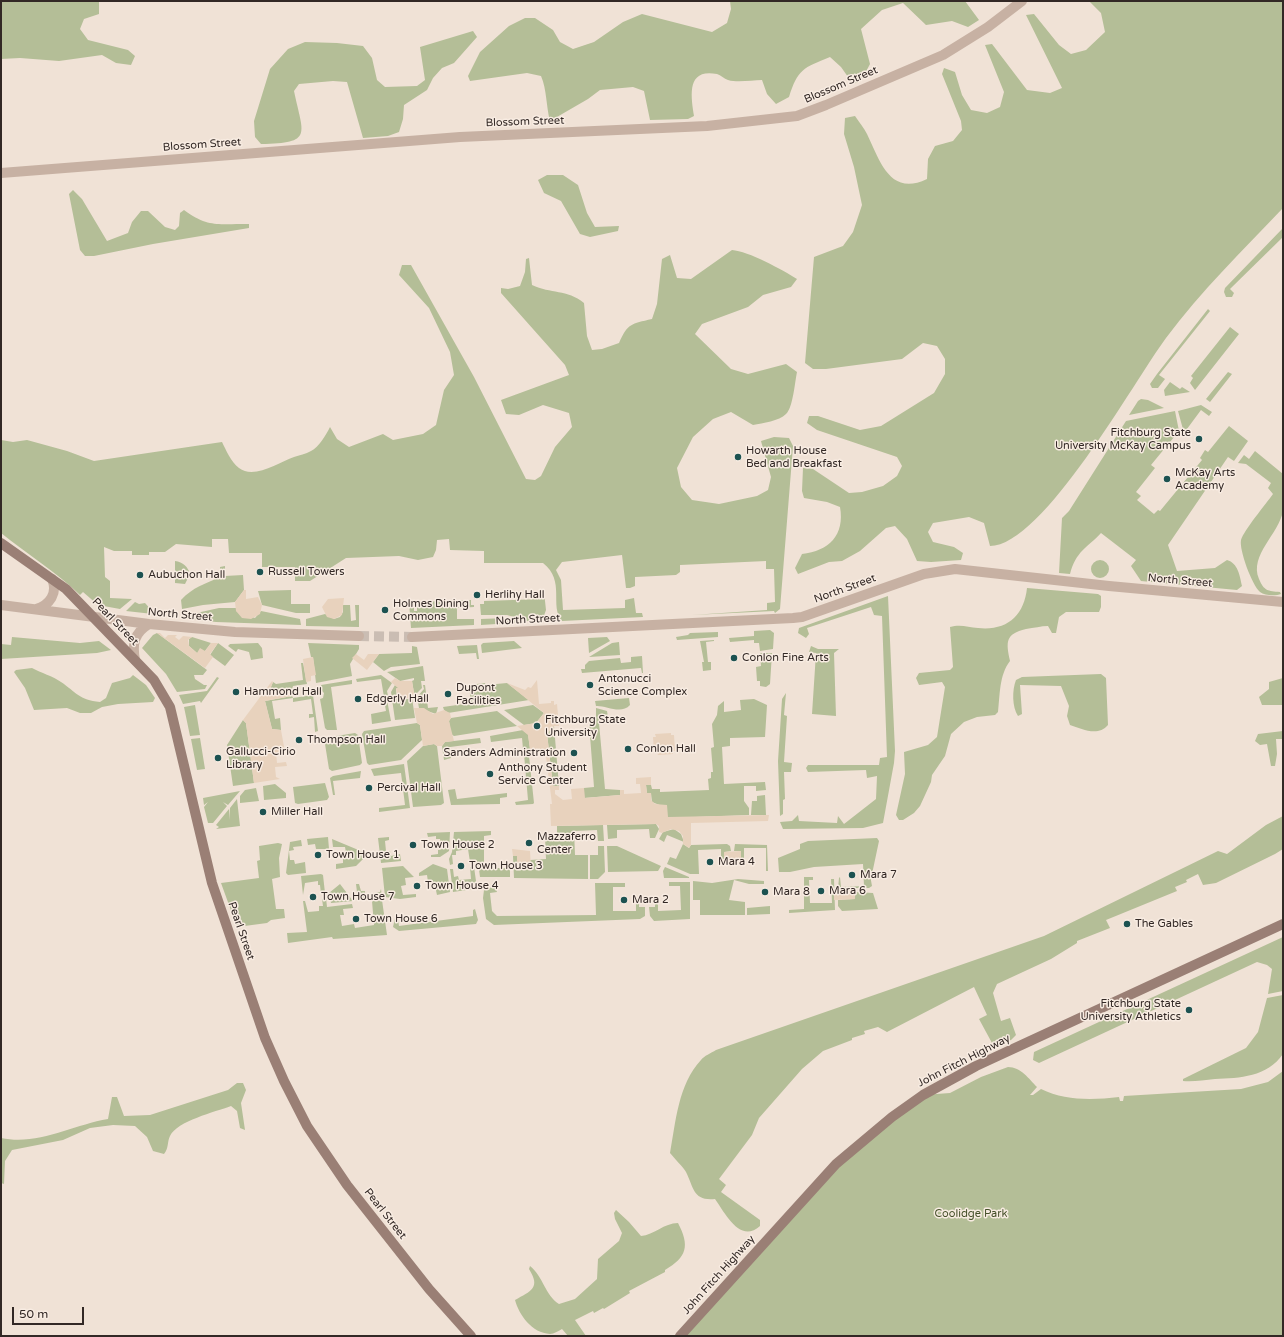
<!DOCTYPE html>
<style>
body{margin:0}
#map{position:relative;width:1284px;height:1337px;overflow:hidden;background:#f0e2d6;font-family:"Varela Round",sans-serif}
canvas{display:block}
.frame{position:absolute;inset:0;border:2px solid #322825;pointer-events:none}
.scale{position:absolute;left:12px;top:1307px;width:72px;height:18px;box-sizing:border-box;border:2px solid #322825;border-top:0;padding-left:5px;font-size:12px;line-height:14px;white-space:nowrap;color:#322825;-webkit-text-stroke:3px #f8ece2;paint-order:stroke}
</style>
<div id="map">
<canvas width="1284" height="1337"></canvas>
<div class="frame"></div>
<div class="scale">50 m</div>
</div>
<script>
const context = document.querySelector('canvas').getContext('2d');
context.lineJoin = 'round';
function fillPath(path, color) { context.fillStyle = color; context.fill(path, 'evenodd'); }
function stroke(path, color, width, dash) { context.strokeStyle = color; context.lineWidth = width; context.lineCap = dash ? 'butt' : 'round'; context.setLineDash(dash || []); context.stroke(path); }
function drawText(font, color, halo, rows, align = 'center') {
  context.font = font + ' "Varela Round",sans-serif'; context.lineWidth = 3; context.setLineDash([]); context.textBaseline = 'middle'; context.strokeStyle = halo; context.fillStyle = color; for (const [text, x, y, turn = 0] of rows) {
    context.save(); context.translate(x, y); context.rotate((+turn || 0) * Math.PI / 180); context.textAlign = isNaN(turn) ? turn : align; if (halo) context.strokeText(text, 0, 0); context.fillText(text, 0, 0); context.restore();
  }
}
const green = new Path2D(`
 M1 1H99V14L84 19 80 29 88 40 128 50 135 56 131 65 116 63 102 55 59 61 20 58 1 59Z
 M730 1H965L979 20 968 27 952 21 926 25 903 3 882 10 861 29 870 64 861 81 853 84 841 67 830 57C803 68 798 69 789 97L776 104 767 94 762 80C752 80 738 83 728 80 724 79 721 75 717 74 686 68 691 96 694 116L688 119 650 120 644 91 633 87 600 90 588 99 550 121C546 106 547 90 541 76L527 73 470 81 468 76 480 52 509 26 525 18H535L553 30 560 42 573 49 594 42 623 22 642 14 712 32 727 23 731 9Z
 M1089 1H1283V208C1243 250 1201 291 1166 338 1134 381 1043 546 990 546L984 523 969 517 933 523 928 532 933 542 954 547 963 553 961 560 931 562 917 561 907 539 895 526 886 528 860 551 842 561 829 562 798 574 795 568 802 554C829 551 845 535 840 507L827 502 804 498 802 491 803 468 813 469 849 493 862 492 883 486 897 476 902 466 897 457 817 430 807 423 809 416H818L860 430 881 426 934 393 945 374V359L937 346 923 343 902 359 826 369H813L805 363 814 257 843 246 853 232 862 205 854 167 844 134 845 118 855 116C859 122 864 128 867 134 880 161 890 197 927 179L928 159 935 146 953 141 962 130 961 121 942 74 944 68 955 72 962 95 971 110 987 113 1000 107 1004 92 985 45 992 44 1027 90 1050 93 1062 88 1026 15 1034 14 1059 45 1071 54 1086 50 1105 32 1101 13Z
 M473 31 477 37 454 63 442 68 433 78 427 90 404 105 403 119 399 132 388 136 363 138 347 82 333 81 299 84 294 91C303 135 314 143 261 144L255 137 254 121 270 69 288 49 305 42 337 43 363 46 372 58 377 80 385 87 417 86 425 80 420 47Z
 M547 175H563L578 185 587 213 595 227 619 226 618 231 590 237 580 234 561 201 544 193 538 180Z
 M73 190 82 199 107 241 128 233 132 222 141 211H148L165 227 175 230 179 226 180 213 184 210C210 229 219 223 249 224V228L153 244 94 256H85L80 250 69 194Z
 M1283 228V237L1230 289 1234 293 1232 297H1226L1224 292 1225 288Z
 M732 250C748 251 783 270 797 279L791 287 763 295 748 307 702 324 695 334 731 369 748 374 786 364 797 372C795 381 793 408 786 414 779 421 763 423 753 425L731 412 713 419 693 437 677 468 681 487 692 500 719 504 757 496 768 490 771 477 761 441 774 437 789 438 793 446 780 609 775 613 774 611 692 615 767 610V603L775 602 774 569H766V561L680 565V572L676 575 635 577V586L630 588H626L622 555 562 562 556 570 561 580 563 610 625 608V600L634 598 636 613H642L643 617 562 621C549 606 566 581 543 563H484V551L450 550 449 539 437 540 436 550 433 557 418 560 399 556 346 558 310 581H295V567H262V553H229L228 539H212V547L176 544 165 552H149V555H132V551H114L104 547 105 577 110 581V598L132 599 120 609 98 605 83 592 80 595C56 572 27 554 1 533V440L13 442 27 440 67 451 94 461 222 442C226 450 231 462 239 468 254 480 279 462 294 457 299 455 306 454 311 451 319 447 326 435 330 427L337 439 349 447 383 434 393 440 423 434 436 425 444 390 454 375 450 352 429 308 399 275 402 265H411L474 377 526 479 535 480 541 476 555 447 572 427 569 413 543 405 519 415 506 414 501 400 569 375 565 365 501 293V288L508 289 520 286 525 272 526 259 529 258 532 285C551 294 567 289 584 303L587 336 592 350 602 349 619 343C628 323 631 324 652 319L657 304 662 259 670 255 677 278 691 279Z
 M1208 309 1210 311 1159 375 1165 379 1158 388H1152L1150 384 1157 374Z
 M1230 327 1239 334 1195 390 1190 383 1193 378 1191 376Z
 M1228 372 1232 374 1210 402 1206 399Z
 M1170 382 1180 389 1182 387 1190 392 1165 396 1164 390Z
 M1141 399 1148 400 1164 408 1129 415 1138 401Z
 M1201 405 1212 412 1209 416 1201 410 1184 433 1178 411Z
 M1175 411 1179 431 1151 465 1155 468 1136 492 1141 496 1137 500 1154 514 1158 510 1160 511 1202 460 1200 458 1205 450 1208 452 1229 426 1248 441 1234 461 1228 457 1168 545 1177 571 1215 568 1227 560C1238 563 1240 576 1242 586L1237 590 1141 581 1131 566 1136 560 1101 533C1087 548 1076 551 1070 574L1059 573 1062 518 1069 511 1126 421Z
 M1255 451 1283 474C1283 486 1284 500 1283 511 1279 534 1249 555 1259 579 1264 591 1268 591 1280 592L1281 594C1276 596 1265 596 1260 592 1252 585 1239 550 1241 540 1244 530 1266 504 1273 494L1268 488 1271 483 1246 464 1238 463 1244 455 1249 459Z
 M1091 569a9 9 0 1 1 18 0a9 9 0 1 1-18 0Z
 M175 561C183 562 188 567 190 574L185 584 175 583Z
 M225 566V576L243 575 244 590 235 602 203 605 182 609 181 600C193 587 205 584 220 577V567Z
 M1027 588 1098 594 1101 596V607L1099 612H1066L1059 617 1056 633H1052L1048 626C1041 626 1034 628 1026 629 1005 634 1006 642 1010 661 999 675 1000 696 998 712L995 715 977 717 964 722 951 734 945 756 932 775 931 782 920 806 914 813 903 820H899L896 815 905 774 904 752 928 745 937 737 945 687 942 682 919 685 916 678 919 673 950 670 953 667 950 627C960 624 968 627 978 628 1007 631 1024 616 1027 588Z
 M291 590V604H310V613H296L262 605 258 591Z
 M542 592H544L546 610 542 621 531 622 507 615H481L480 604H484V601L542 599Z
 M888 596 895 751 894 763 883 823 863 828 783 829 780 822 792 821 798 815 799 821 837 823 838 816 844 824 876 799 877 776 867 778 866 770 808 772 806 768 808 765H879L880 758 887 757 882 616 874 615 871 607 807 628 809 634 806 638 798 633 799 628Z
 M471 600V605H474V607L457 608V619H474V625L411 628 409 602H414V611H417V602Z
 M135 602 139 604 145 603 153 612V614L126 611Z
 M343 605H350L351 621 356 620 355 605H359V627L306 626V619L325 614 334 619 340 617 343 612Z
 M219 608H236V611L255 618 261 611 266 612 300 619 301 625 216 622 183 618V616Z
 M507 618 527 622 481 625V619Z
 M770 630 774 633 773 649 760 651 759 643H754V640L730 642 729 638 754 636V631Z
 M718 632V637L677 640 676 637 688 635 690 633Z
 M157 633 207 670 203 675H194L195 679 204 685H207L205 689 177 692 166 674 142 648 153 635Z
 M12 637 80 643 99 641 111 650 97 653 1 659V644L11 645Z
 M192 637 211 643 205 651 197 653 189 646V639Z
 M607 637 610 641 589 653 588 638Z
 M714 640V641L706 642 708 662H711V670L703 671 702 662H704L700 641Z
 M514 641 522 648 482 653 481 645 483 643Z
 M619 642 620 655 589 657 612 643Z
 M218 643 234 655 225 666 210 655Z
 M258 643 262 648 263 658 251 660 249 652 238 649 236 652 228 646 230 644Z
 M308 643 359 645V649L350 664 352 676 316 683 313 657H311Z
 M477 645 479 659H477L476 653 459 654 457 646Z
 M412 646 417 647 420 664 391 667 384 671 373 662 379 654 412 653Z
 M811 646 818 649H839L834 653 836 716 812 714 816 653 809 652Z
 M760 653H772L770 684 766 687 760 686V681H757L756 667 761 666Z
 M642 656 643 673H642L641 668 582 673 581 669H585V665L589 661 620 658 621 663 631 662V657Z
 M301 663H303L307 684 293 686 292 689 271 693V687L273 682 276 684 303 680Z
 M423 666 425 681H421L422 688 416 694 414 693 412 681 414 680V678L400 681 387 672Z
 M32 668C41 673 53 676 61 682 76 692 79 700 100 702L106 698 112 683 130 678 133 675 146 685 155 698 153 702 118 704 102 707 91 713H80L67 708 34 710 25 688 14 672 16 670Z
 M1101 674 1106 678 1108 725C1098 737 1082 729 1070 725L1067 716 1069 706 1061 686 1020 685 1022 714 1018 716C1012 707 1012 690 1016 680L1022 677Z
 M381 675 392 683 387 691 388 696 384 697 381 679 357 682 356 679Z
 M217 677 219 678 201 703 200 701 183 704 179 695 207 691Z
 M1283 678V705H1262L1259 697 1269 689V682Z
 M352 680V684L331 687 337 730H327L325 728 320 699 323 698 324 693 322 691 321 685Z
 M485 683 486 685 507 683 529 700 448 713 444 710 443 707 471 703 469 685Z
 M395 685 399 688 396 689 397 701 412 698 415 718 395 720 391 692Z
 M423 685H425L428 708 438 707 436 714 419 708 417 697 424 689Z
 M786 693 784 715 787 716 784 762 792 763 791 772H784L785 799 783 800V814L780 816 778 761 782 699Z
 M313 695 318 731 315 732 314 717 309 718V714H313L311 699 293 702V698L272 701 275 719 280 718 281 730 272 729 265 701 292 696 293 698Z
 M629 698 630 705C621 715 605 705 596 706L595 701Z
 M754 699 767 705 765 737 730 738V746L722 747 724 784 765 782 766 790 756 791V786H744V801L749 808V815L668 818 662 806 652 802 651 793H647L646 785H651L652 789H660V792L709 790 708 779 711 778V772H713L711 748 714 747 712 724 717 715 718 706 724 701V712L741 710 740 700Z
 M384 700H387L391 721 372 724 371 714 386 711Z
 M195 705 200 735 190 736 184 707Z
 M533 705 544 713 536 723 524 725 504 710Z
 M596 708 607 711 608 717 602 718 603 722 599 723 605 789 620 790V795L584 798V788L594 787 589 723 590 719 596 718Z
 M497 711 517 726 454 736 451 734 449 721 451 718Z
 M243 720 246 723 254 783 233 786 227 745Z
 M417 723 420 725 422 740 401 760 369 765 367 763 362 734 364 731Z
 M554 726 559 786H553L547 733Z
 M523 730 528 734 530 749H523L522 738 491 742 490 736Z
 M1283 731V739H1276L1277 754 1275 766H1271L1267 744 1260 745 1255 741 1258 734Z
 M355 733 358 735 362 763 360 765 332 771 329 769 325 744 330 737Z
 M200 738 205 769 197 770 191 739Z
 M480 738 481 743 450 747 451 758 444 760 442 746 445 742Z
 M434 744 437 746 444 803 441 805 413 807 407 761 423 746Z
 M531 753V756H529L534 803 533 804 516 805 515 802 528 800 524 754Z
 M404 764 410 808 379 812V808L405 805 401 773 374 776 371 769Z
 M361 771 360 778 333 781 335 795H333L330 778 333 776Z
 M325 783 329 797 327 800 298 804 295 803 293 787Z
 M275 784 286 793V798L264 800 263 786Z
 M256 788 259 801 240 803V796L245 790Z
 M455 789 457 799 507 793V797L500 798V804L451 805 448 790Z
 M240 791 228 805 223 802 227 806 213 823H208L204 807 208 802 204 805 203 798Z
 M765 795 766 815H751L752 801H757V796Z
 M237 799 240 826 216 829 219 827 216 825 229 809V820L230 808Z
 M1283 816V849L1275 854 1216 883 1203 885 1198 874 1186 880 1187 882 1175 887 1177 891 1106 920 1110 928 1077 941V943L1051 959 997 984 993 993 1001 1021 1010 1018 1016 1035 1011 1040 998 1045 992 1043 979 1019 987 1015 974 987 887 1032 878 1027 864 1031 865 1034 852 1038V1040L823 1051 802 1069 759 1118 752 1135 719 1179 726 1185 721 1192 760 1220V1226C740 1244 725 1213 715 1199 693 1201 694 1188 686 1172 684 1168 674 1158 670 1153 676 1121 678 1085 701 1060 704 1056 711 1053 716 1050L1044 936 1218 851 1227 854 1266 825Z
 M656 824 659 829 655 838H650L649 829 617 830V838L608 839 607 825Z
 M603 825 604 841H598L597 830 574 831 575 855H588V879L514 878 513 856H517L531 866 530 860 546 859 545 837 557 836V826Z
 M674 829 681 834 684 842 667 835 664 842 659 839 663 832Z
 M491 831V835L484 836V868H510V877H480L478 862H470L468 849 456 851V855H452L453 864 450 865 449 859 452 852 454 832Z
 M450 832 449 851 440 857H431V855L438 854V850L442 849 440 839H436V836L428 837 427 833Z
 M328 837 329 849H316L315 844 308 845 307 839Z
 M389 837V840L385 841 386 851H390L391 856 400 854 401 861 381 863 378 838Z
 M877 838 879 841 872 874 870 875 872 886 869 888H838L839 878 840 877 841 887 864 886 863 864 814 867 790 872H779L778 858 800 849V844L808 841Z
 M332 839 368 854 356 866 336 869V864L343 863V859H347L345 847H333Z
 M301 840 302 846 293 847 294 850 289 851 290 860H294L295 864 305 862 306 873 288 875 286 873 290 842Z
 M278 843 282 844 279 858 280 877 272 879 276 909H284L285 918 271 920 267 923 237 927 221 883 259 878 257 861 260 860 259 846Z
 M683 844 689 848 691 845 727 844 730 846 731 851 724 852V859H721V849L698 850 699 874H690L667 864 670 857 676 859Z
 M735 844 767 845 768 871H766V848H744V858H741V851H734Z
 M598 846H604L605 872 598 879H590V855H598Z
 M607 846H617L661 866 658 871 608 872Z
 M433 864 447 869 450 892 437 895 435 886H432L431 881 428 882 427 875 419 876V873Z
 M403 866 414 877 405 878 406 885 401 886 403 895 416 894V897L400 899 385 897 382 868Z
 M470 867H474L476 881 473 889 453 892 450 869H453L454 877 458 876 459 880 471 879Z
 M665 867 689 877V878H664L663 871Z
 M321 874 323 875 325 893 321 894 320 885H318V881L305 883 303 895 301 876Z
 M804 877H813V880H809L810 903H832L831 879H834L835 910 789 913V910L804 909Z
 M738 879 764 881V884H749L734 880 729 900 745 902V915H700V900H693V881L712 883Z
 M669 882H690V919L654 921 650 916 649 907H655V900H658V911L681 910 680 886H669Z
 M595 883H625V887H613V911H636V901H639V907H645V916L640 919 494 925 486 919 483 898 484 890 495 886 497 892 490 893 492 911 497 916 596 915Z
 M340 884 353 901 331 903 329 893Z
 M356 884H359L361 891H365V895L380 892 381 889 382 897 358 900Z
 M855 892 873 893 878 909 842 911 838 906V900L855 899Z
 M326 898 327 907 352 904 353 908 343 909 344 915H340L342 926 354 924 355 928 374 925 372 901 382 900 387 935 333 939 332 937 288 943 287 933 307 932 303 901H305L308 912 319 911V906H323L322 899Z
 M770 906V914L747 915V908Z
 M475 909 478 920 476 924 399 931 393 927 395 918 398 920 399 926 473 916V910Z
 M1283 937V991L1268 994 1272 969 1267 965 1257 962 1039 1063 1033 1060 1034 1052Z
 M1283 995V1054C1267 1077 1240 1078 1215 1079 1204 1080 1193 1082 1183 1081V1079L1246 1048 1258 1032 1267 998Z
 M1008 1067C1021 1067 1029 1079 1037 1087L1030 1095H1033L1041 1089C1065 1101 1093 1100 1119 1097L1120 1101H1123L1124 1096 1241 1089 1268 1082 1283 1071V1336H680L836 1164 923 1095 950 1093 981 1077Z
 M237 1083H243L246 1090 241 1103 245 1130 240 1128 237 1111 231 1106C215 1112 177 1121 170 1136 167 1142 169 1148 164 1154L153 1151 147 1137 135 1126 113 1125 90 1128 63 1140 12 1150 5 1161 4 1184 1 1183V1138C38 1146 72 1125 108 1119L112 1097H117L124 1116 150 1115 228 1090Z
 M616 1210 629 1222 641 1236C654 1235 664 1223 678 1223 690 1246 687 1257 665 1270V1272L629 1291 630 1293 604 1309 603 1308 594 1313 593 1311 575 1320 586 1336H568L562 1329C558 1331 554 1334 550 1334 532 1333 519 1315 515 1300 531 1291 541 1288 529 1269L530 1266C543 1276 545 1295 559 1304L575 1299 597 1279 598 1259 619 1241 622 1233 615 1219 614 1213Z`);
const plaza = new Path2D(`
 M244 590H246V599L258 597 262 605 260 614 251 619 242 618 236 611 235 602Z
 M344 598 342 615 334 619 327 617 322 607 328 599Z
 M160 633 165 638 168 635H177L175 637 179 640 183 636 192 637 188 640 189 646 197 653 200 648 205 651 211 643H218L210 654 213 657 205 668 157 633Z
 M356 654 364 660 368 654H379L367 670 352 658Z
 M313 657 316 675 311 676V681L306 682 303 659Z
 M395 678 400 681H412L414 693 410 698H398L396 688H398L391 682Z
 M537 680 539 704 551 703V701H554V705L557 704 559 726H554L547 734 553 786H559V790H555V794L563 800 572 799 571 789 584 788 585 798 620 795V790H624V794L641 793 640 784H636V778L651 777V785H646L647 793H651V800L655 804 667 805 668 817 767 815H769L768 821 691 823V845L689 848 683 844V836L679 831 671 829 662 833 659 832V826L656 824 551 826 550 804H552L546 756H531L528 735 517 726 536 723 544 713 507 683 525 690 528 687 531 688Z
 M272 681 273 682 271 687V693L292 689V696L265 701 272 729 281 730 285 752 276 753 277 763 286 762 287 766 275 767 276 777 280 779 254 783 246 723 243 720Z
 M414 708H424L433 714 444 710 450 713 451 718 449 721 454 741 445 742 442 746H437L434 744 423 746 420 725 417 723Z
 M671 733V735H674L675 751H673V754L658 755 657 752H654L653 737H656L655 734Z
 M512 849 530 851 531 867H517V856H513Z
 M741 851V864H724V852Z
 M834 888H855V899L834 900Z`);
const tertiaryTunnel = new Path2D(`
 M359 636 412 637`);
const tertiary = new Path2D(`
 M1 173 460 137 707 126 797 116 826 105 943 55 988 27 1022 1
 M1 605 149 624 235 632 359 636
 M36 609C50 605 58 593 52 579
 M412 637 793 618 802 617 924 574 955 569 1109 586 1283 602
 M135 660C132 644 134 633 149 624`);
const secondary = new Path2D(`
 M1 543 66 589 154 680 170 707 212 883 265 1038 284 1081 307 1126 347 1185 429 1289 471 1336
 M680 1336 836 1164 892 1117 923 1095 976 1066 1283 924`);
const markers = [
 [1199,439,4,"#1c5251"],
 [738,457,4,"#1c5251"],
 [1167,479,4,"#1c5251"],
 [260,572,4,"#1c5251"],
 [140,575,4,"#1c5251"],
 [477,595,4,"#1c5251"],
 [385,610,4,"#1c5251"],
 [734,658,4,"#1c5251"],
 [590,685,4,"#1c5251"],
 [236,692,4,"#1c5251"],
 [448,694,4,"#1c5251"],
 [358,699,4,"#1c5251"],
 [537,726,4,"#1c5251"],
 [299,740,4,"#1c5251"],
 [628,749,4,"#1c5251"],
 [574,753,4,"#1c5251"],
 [218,758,4,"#1c5251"],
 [490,774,4,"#1c5251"],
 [369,788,4,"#1c5251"],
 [263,812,4,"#1c5251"],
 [529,843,4,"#1c5251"],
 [413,845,4,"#1c5251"],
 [318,855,4,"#1c5251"],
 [710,862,4,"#1c5251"],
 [461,866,4,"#1c5251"],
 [852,875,4,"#1c5251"],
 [417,886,4,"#1c5251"],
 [821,891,4,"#1c5251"],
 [765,892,4,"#1c5251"],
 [313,897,4,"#1c5251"],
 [624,900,4,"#1c5251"],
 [356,919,4,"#1c5251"],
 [1127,924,4,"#1c5251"],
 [1189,1010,4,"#1c5251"]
];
const streetNames = [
 ["Blossom Street",841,85,-23],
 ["Blossom Street",525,122,-2],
 ["Blossom Street",202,145,-4],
 ["North Street",1180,581,5],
 ["North Street",845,589,-20],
 ["North Street",180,615,5],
 ["North Street",528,620,-3],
 ["Pearl Street",115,622,46],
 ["Pearl Street",241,931,71],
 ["John Fitch Highway",964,1061,-27],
 ["Pearl Street",385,1214,52],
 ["John Fitch Highway",719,1275,-48]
];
const poiNames = [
 ["Fitchburg State",1191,433,"right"],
 ["University McKay Campus",1191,446,"right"],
 ["Howarth House",746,451],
 ["Bed and Breakfast",746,464],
 ["McKay Arts",1175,473],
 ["Academy",1175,486],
 ["Russell Towers",268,572],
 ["Aubuchon Hall",148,575],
 ["Herlihy Hall",485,595],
 ["Holmes Dining",393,604],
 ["Commons",393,617],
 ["Conlon Fine Arts",742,658],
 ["Antonucci",598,679],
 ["Science Complex",598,692],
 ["Dupont",456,688],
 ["Facilities",456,701],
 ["Hammond Hall",244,692],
 ["Edgerly Hall",366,699],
 ["Fitchburg State",545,720],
 ["University",545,733],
 ["Thompson Hall",307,740],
 ["Conlon Hall",636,749],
 ["Gallucci-Cirio",226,752],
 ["Library",226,765],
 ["Sanders Administration",566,753,"right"],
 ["Anthony Student",498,768],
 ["Service Center",498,781],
 ["Percival Hall",377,788],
 ["Miller Hall",271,812],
 ["Mazzaferro",537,837],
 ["Center",537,850],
 ["Town House 2",421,845],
 ["Town House 1",326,855],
 ["Mara 4",718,862],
 ["Town House 3",469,866],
 ["Mara 7",860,875],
 ["Town House 4",425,886],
 ["Mara 6",829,891],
 ["Mara 8",773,892],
 ["Town House 7",321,897],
 ["Mara 2",632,900],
 ["Town House 6",364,919],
 ["The Gables",1135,924],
 ["Fitchburg State",1181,1004,"right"],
 ["University Athletics",1181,1017,"right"]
];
const parkNames = [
 ["Coolidge Park",971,1214]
];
fillPath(green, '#b4be97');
fillPath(plaza, '#e8d2bd');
stroke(tertiaryTunnel, '#cabdb3', 10, [10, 5]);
stroke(tertiary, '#c7b1a3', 10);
stroke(secondary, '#9a7f75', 10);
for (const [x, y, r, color] of markers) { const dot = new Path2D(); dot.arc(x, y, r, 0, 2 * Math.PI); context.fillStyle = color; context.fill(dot); stroke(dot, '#f8ece2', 1.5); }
drawText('11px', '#322825', '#f8ece2', streetNames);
drawText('11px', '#322825', '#f8ece2', poiNames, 'left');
drawText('11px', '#455029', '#f8ece2', parkNames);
</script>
